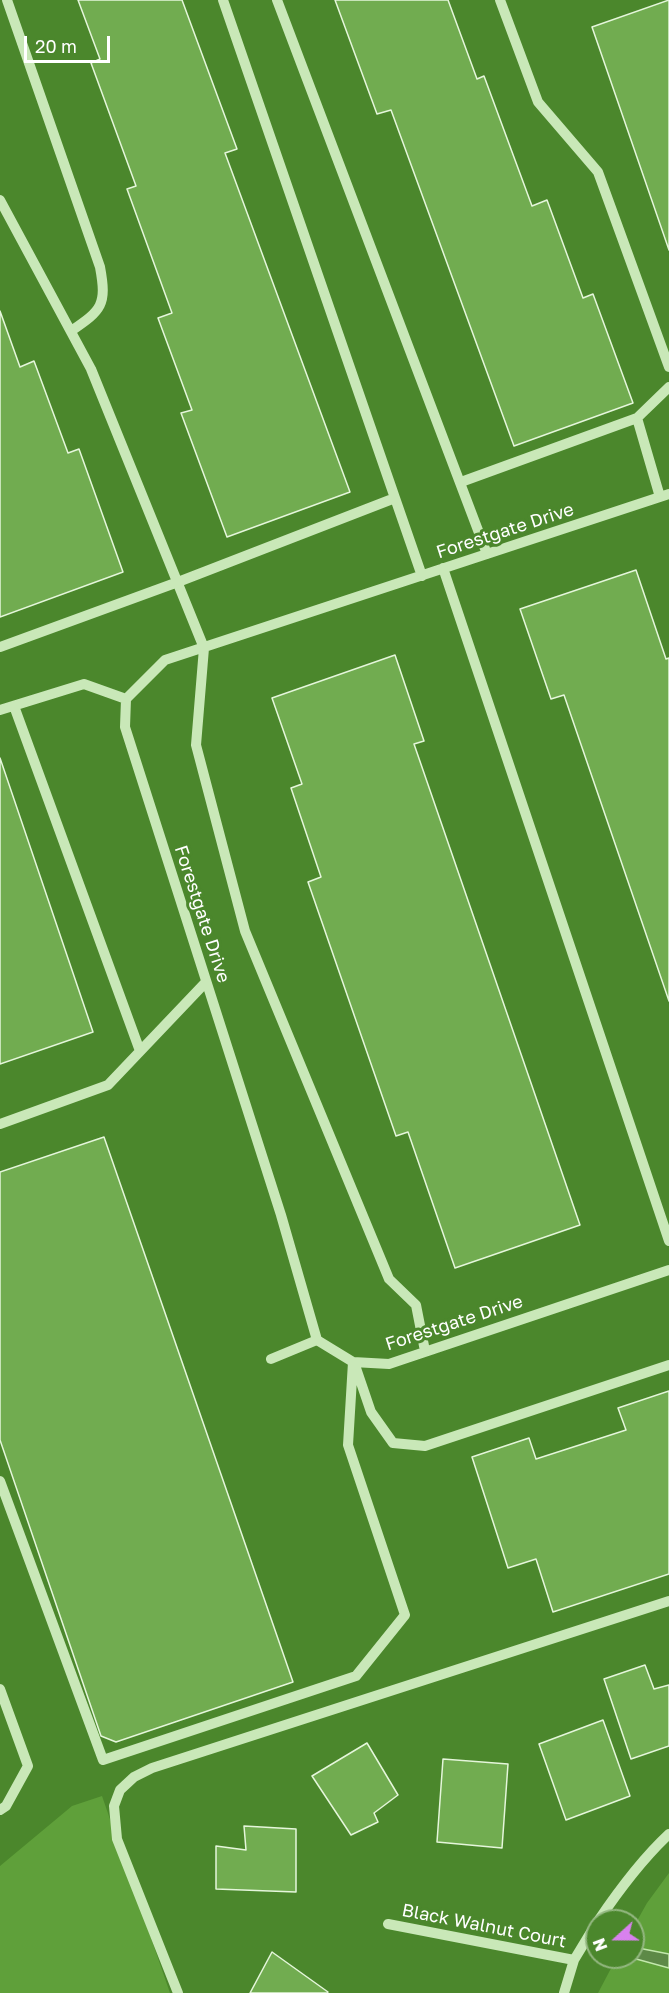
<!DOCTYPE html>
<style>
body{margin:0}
#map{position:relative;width:669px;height:1993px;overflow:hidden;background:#4b872c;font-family:"Golos Text",sans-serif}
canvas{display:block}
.north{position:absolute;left:585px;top:1909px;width:60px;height:60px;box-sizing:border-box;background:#4b872c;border:2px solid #93b780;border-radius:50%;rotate:249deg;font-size:16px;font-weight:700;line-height:24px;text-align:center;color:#fff}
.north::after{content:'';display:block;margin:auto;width:21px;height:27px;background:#d881ed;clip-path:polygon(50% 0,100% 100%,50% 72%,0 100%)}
.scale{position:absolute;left:24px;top:36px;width:86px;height:27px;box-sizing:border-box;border:3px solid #fff;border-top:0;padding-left:8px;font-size:18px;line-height:21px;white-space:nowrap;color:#fff;-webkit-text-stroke:4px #4b872c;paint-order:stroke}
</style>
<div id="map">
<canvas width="669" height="1993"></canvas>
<div class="north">N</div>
<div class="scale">20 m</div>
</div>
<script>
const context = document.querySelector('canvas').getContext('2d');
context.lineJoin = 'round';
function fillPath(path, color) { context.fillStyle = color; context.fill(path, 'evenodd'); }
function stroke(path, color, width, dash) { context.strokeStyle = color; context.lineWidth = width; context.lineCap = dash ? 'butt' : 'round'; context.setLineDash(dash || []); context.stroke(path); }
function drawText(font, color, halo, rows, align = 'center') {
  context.font = font + ' "Golos Text",sans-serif'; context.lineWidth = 6; context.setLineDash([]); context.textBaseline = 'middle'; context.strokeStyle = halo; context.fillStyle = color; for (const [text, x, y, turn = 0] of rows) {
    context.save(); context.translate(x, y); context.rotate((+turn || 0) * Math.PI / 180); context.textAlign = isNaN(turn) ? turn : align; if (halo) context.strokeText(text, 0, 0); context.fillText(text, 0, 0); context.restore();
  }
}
const green = new Path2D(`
 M102 1796 170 1993H0V1866L72 1806Z
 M669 1873V1993H598L617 1957H633V1928L647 1903Z`);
const water = new Path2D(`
 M633 1947 669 1954V1968L629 1957H633Z`);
const building = new Path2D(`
 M78 0H182L237 149 225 153 350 492 227 537 181 413 192 410 158 318 172 313 127 189 136 186 91 63 100 59Z
 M335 0H448L477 79 484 76 532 206 547 200 583 298 593 294 633 403 514 446 391 110 377 114Z
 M669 0V250L592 27Z
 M0 311 20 367 34 361 68 453 79 449 123 572 0 617Z
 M636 570 666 659 669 658V1001L564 695 551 699 520 609Z
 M395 655 424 741 414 744 580 1225 455 1268 408 1132 396 1136 308 882 321 877 291 788 302 784 272 698Z
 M0 758 93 1032 0 1064Z
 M104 1137 293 1682 116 1742 101 1736 0 1440V1172Z
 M669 1391V1574L553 1612 536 1559 508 1568 472 1457 529 1438 536 1459 626 1430 618 1408Z
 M645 1665 654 1689 669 1685V1746L631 1759 604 1679Z
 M603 1720 630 1796 566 1820 539 1744Z
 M367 1743 398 1795 374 1813 378 1822 351 1835 312 1776Z
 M443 1759 508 1764 502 1848 437 1842Z
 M244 1826 296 1829V1892L216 1889V1846L246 1850Z
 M272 1952 328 1992 327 1993H250Z`);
const minor = new Path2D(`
 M7 0 100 267C107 305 102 310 71 331
 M223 0 395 498
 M277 0 487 554
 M500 0 538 102 598 172 669 367
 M0 200 91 369 204 648 196 745 245 931 389 1279 416 1305 425 1351
 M637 418 669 387
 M461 482 637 418 660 497
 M669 494 165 660 126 699 125 727 281 1215 317 1340 353 1362 389 1364 669 1270
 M443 568 669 1241
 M0 647 178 582 395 498 422 576
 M14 706 140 1051
 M0 710 84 684 126 699
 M0 1124 108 1085 206 982
 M271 1359 317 1340
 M356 1368 371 1412 393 1443 425 1446 669 1365
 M0 1481 103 1760 356 1676 405 1615 348 1445 353 1362
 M0 1689 28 1766 6 1806 0 1810
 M598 1921C619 1890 641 1860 669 1834
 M388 1924 574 1960
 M178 1993 117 1839 114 1806 120 1790 134 1777 152 1768 669 1601
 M564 1993 574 1960 597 1922`);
const streetNames = [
 ["Forestgate Drive",505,531,-18],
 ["Forestgate Drive",202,914,72],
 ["Forestgate Drive",454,1323,-18],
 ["Black Walnut Court",484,1926,11]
];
fillPath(green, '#5fa03a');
fillPath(water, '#5d8947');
stroke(water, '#c3e8ad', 1.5);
fillPath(building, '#71ac50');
stroke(building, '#e5f6db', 1.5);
stroke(minor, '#c9e8b8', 10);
drawText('18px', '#fff', '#4b872c', streetNames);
</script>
